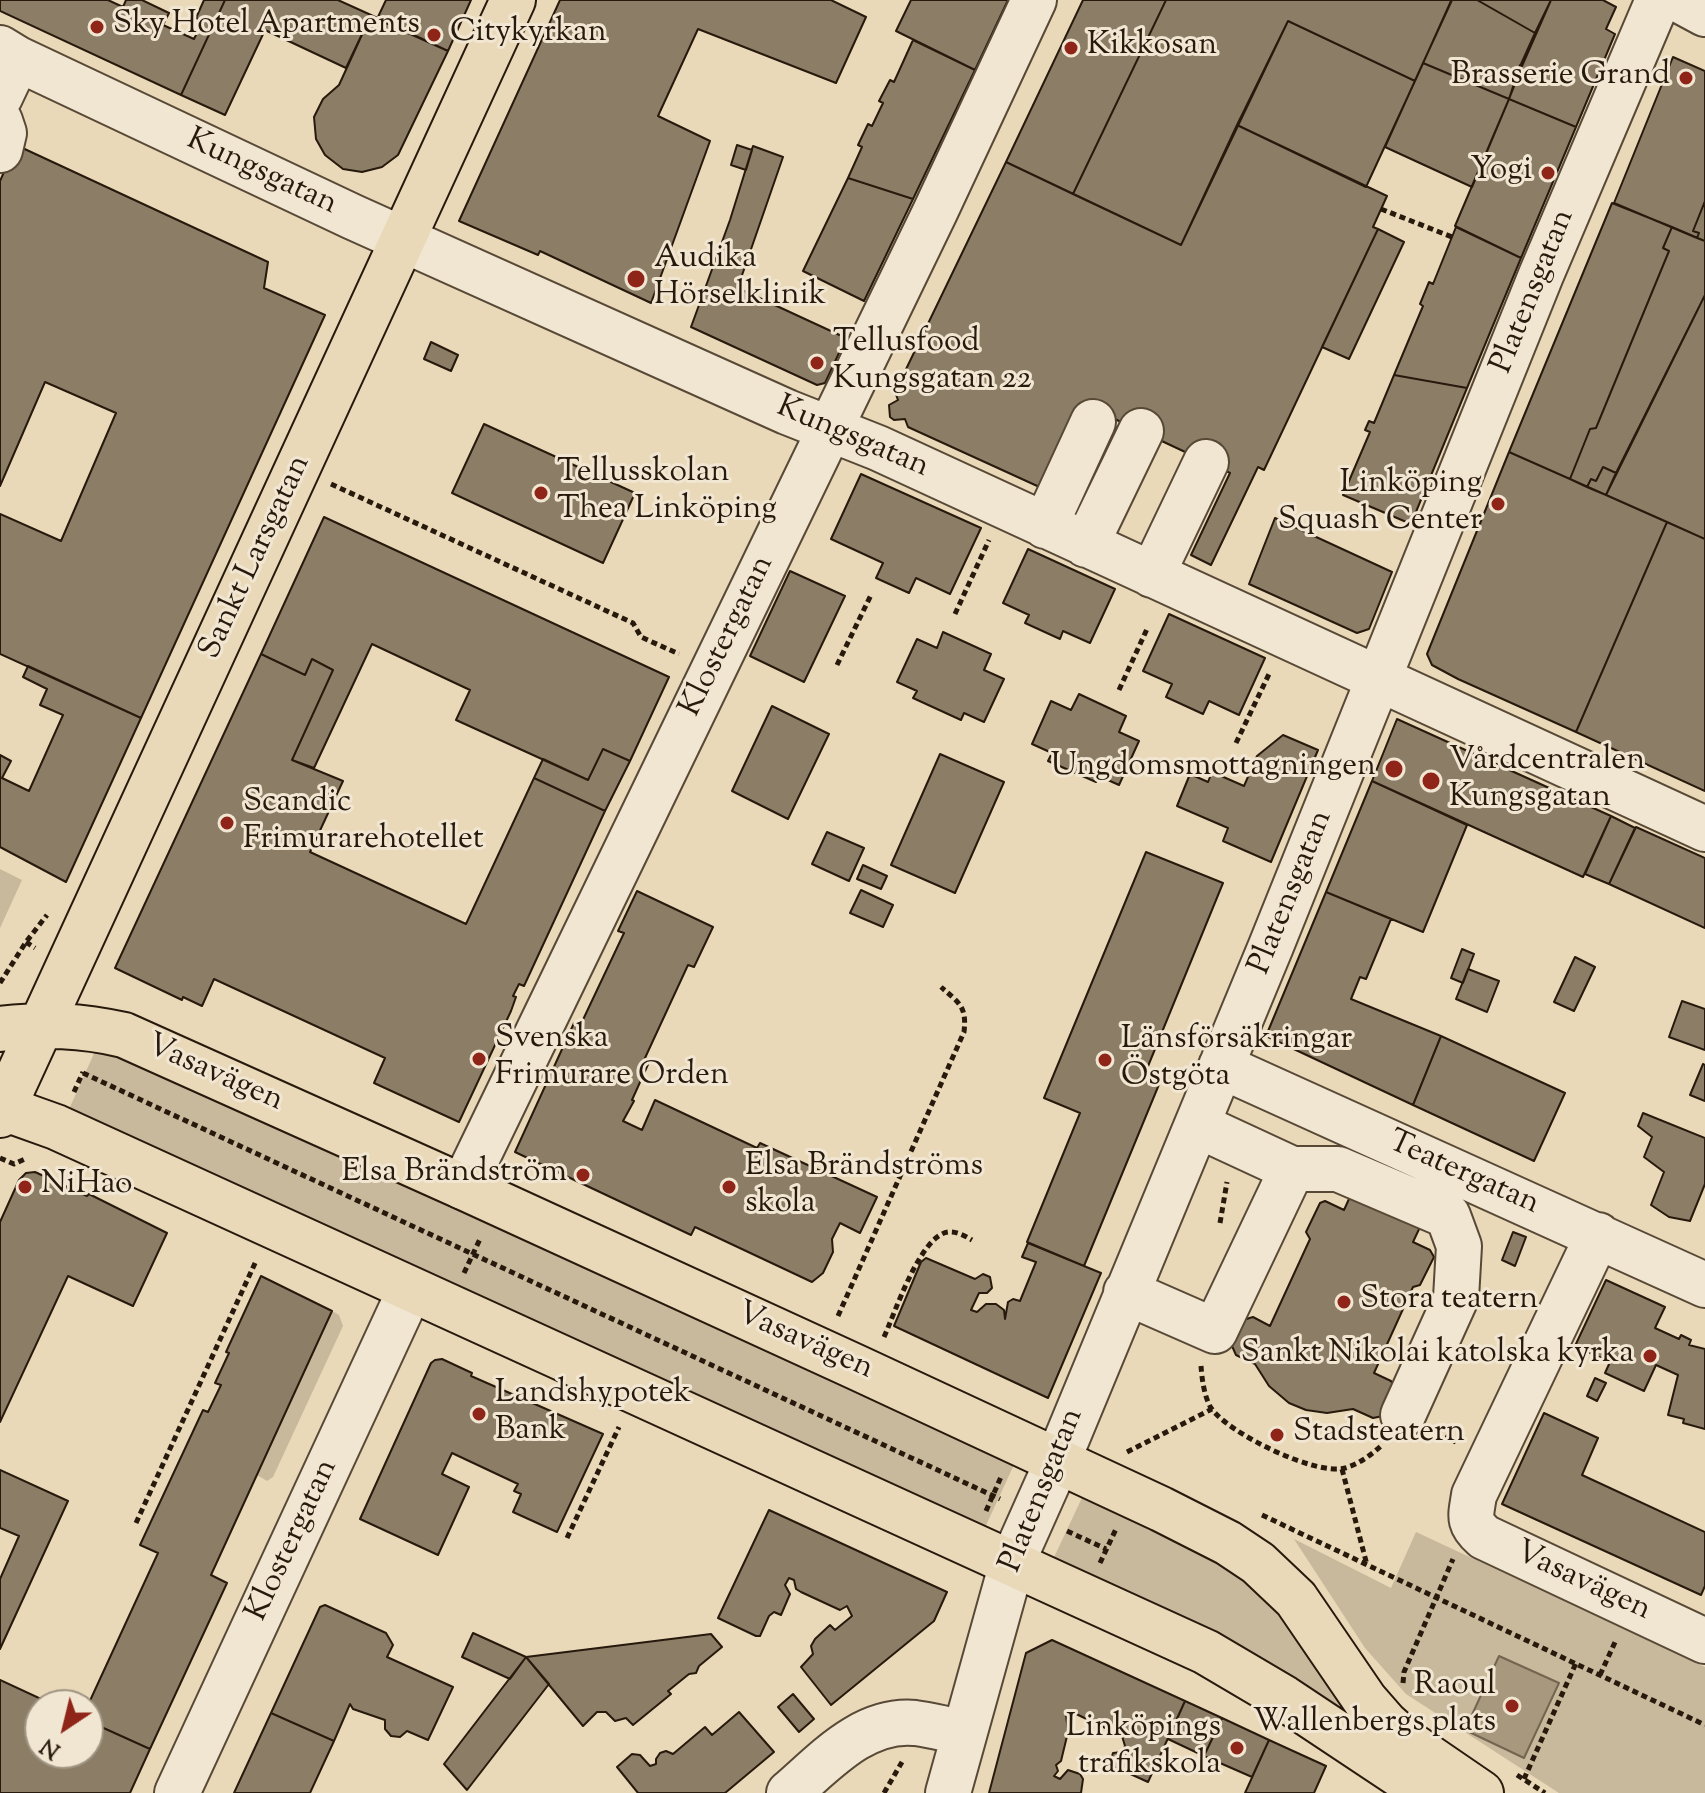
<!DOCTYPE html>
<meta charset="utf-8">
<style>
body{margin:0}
#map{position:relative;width:1705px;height:1793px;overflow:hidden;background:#e9d9b9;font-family:"Sorts Mill Goudy",serif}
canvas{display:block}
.north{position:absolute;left:24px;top:1689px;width:80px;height:80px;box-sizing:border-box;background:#f1e6d2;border:2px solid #a09483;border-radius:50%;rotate:215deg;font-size:22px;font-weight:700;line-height:32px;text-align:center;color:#27190c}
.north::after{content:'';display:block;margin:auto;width:28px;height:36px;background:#8f2418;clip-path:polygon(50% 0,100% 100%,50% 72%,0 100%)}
</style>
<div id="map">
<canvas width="1705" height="1793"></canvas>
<div class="north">N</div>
</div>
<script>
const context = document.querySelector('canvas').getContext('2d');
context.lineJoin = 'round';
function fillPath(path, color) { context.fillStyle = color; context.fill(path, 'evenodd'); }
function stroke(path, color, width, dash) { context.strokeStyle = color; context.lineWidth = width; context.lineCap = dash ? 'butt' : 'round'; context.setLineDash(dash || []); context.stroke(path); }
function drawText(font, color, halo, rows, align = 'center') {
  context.font = font + ' "Sorts Mill Goudy",serif'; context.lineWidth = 6; context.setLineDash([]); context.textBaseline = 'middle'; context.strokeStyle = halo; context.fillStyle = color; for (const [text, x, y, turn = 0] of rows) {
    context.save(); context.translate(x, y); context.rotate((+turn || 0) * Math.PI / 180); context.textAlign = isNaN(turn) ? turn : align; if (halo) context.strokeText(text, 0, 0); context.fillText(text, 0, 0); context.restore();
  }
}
const green = new Path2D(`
 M0 869 22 880 0 928Z
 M101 1038 1018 1456 982 1534 66 1116Z
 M332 1311 339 1315 343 1326 273 1477 267 1481 257 1475Z
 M1087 1487 1257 1573 1370 1725 1049 1568Z
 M1416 1532 1705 1667V1793H1559L1406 1694 1365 1648 1294 1539 1391 1588Z`);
const water = new Path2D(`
 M1499 1656 1559 1683 1524 1758 1465 1730Z`);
const building = new Path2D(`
 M0 0H108L123 7 126 0H142L169 13 163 25 194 39 203 21 196 18 204 0H225L181 95 0 11Z
 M225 0H338L371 15 346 68 265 30 225 115 181 95Z
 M386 0H471L448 51 377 19Z
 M560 0H831L866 17 836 83 698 29 658 116 710 141 651 303 540 251 538 255 459 221Z
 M911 0H1008L975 70 896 31Z
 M1083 0H1166L1073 194 1006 162Z
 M1166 0H1450L1451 1 1415 81 1288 21 1181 245 1073 194Z
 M1477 0H1551L1535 33Z
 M1477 0 1535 33 1513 82 1515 84 1509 99 1423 63 1452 0Z
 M1551 0H1603L1616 7 1606 29 1615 34 1576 127 1509 99 1520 65 1522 66Z
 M371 15 448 51 398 155 382 167 362 172 343 169 325 155 316 139 314 117 323 99 339 85Z
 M1288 21 1415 81 1366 187 1237 125Z
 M913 40 975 70 913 199 848 178 862 147 858 145 868 124 872 126 883 103 879 101 890 80 894 82Z
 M1673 57 1705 71V201L1693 231 1699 233 1697 238 1614 203Z
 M1423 63 1509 99 1472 187 1385 147Z
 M1509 99 1576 127 1521 258 1455 226Z
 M1237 125 1387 196 1373 227 1378 229 1264 470 1258 467 1211 565 1191 555 1230 473 1087 406 1046 490 908 427 905 419 894 420 890 417 889 405 898 400 895 392 1006 162 1181 245Z
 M16 145 268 262 264 288 325 315 141 718 0 654V514L61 541 116 413 45 382 0 486V181Z
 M737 145 752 150 746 170 731 165Z
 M753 146 783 157 740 281V289L846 338 825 383 817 385 691 327 730 220Z
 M848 178 913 199 864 301 803 271Z
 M1705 201V241L1697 238 1699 233 1693 231Z
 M1612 203 1672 227 1663 248 1669 251 1596 428 1590 429 1570 479 1509 452Z
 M1456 227 1521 258 1467 388 1394 375 1423 306 1420 304 1429 282 1433 284Z
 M1672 227 1705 241V295L1616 473 1603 467 1596 481 1591 479 1587 487 1570 479 1590 429 1596 428 1669 251 1663 248Z
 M1378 229 1404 242 1349 359 1322 347Z
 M1705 295V539L1606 495Z
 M431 342 458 355 451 371 424 359Z
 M1394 375 1467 388 1411 524 1343 495 1370 432 1365 430 1369 421 1374 423Z
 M484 424 635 493 603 563 452 493Z
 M1509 452 1667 522 1576 732 1458 679 1432 665 1427 654Z
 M1603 467 1616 473 1606 495 1587 487 1591 479 1596 481Z
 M861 474 981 528 950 594 916 578 909 593 876 578 883 563 831 539Z
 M324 517 669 677 630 761 603 749 588 780 456 720 470 690 372 644 314 768 292 760 333 670 312 659 305 675 261 654Z
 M1275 518 1392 572 1369 629 1357 633 1249 584Z
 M1667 522 1705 539V791L1576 732Z
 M1028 549 1115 589 1090 643 1063 631 1060 639 1025 623 1029 615 1003 603Z
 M790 571 845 596 804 682 750 656Z
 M1169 614 1265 658 1239 715 1209 701 1203 714 1166 697 1172 684 1143 671Z
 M943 632 991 654 984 670 1004 679 984 722 964 713 961 720 913 698 917 691 897 682 917 639 937 648Z
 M261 654 305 675 312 659 333 670 292 760 343 781 310 852 466 924 534 778 605 811 524 986 519 984 513 996 516 997 511 1011 459 1122 374 1083 385 1058 214 979 202 1006 183 997 182 1000 115 968Z
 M28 666 141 718 66 882 0 847V755L11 761 2 778 29 791 63 715 40 705 47 689 23 677Z
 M1079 694 1126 716 1119 732 1139 741 1119 785 1099 776 1096 782 1048 761 1052 753 1032 744 1051 701 1071 710Z
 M772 706 829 734 788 819 732 791Z
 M1397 719 1611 816 1583 877 1372 781Z
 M1283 735 1318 750 1271 862 1223 841 1228 828 1177 806 1190 774 1208 782 1212 772 1244 786 1257 756Z
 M603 749 630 761 605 811 534 778 543 759 588 780Z
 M940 754 1004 782 955 893 891 865Z
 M1372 781 1467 825 1423 932 1326 892Z
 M1611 816 1635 828 1609 884 1585 874Z
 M1636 827 1705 858V928L1609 884Z
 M827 832 864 848 849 881 812 864Z
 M1146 852 1223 883 1144 1076 1160 1082 1084 1266 1027 1242 1080 1113 1044 1098Z
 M863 865 887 876 881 889 857 879Z
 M861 890 893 905 883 927 850 913Z
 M637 891 713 927 694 967 688 965 645 1058 650 1060 632 1100 634 1101 623 1121 642 1130 655 1100 757 1148 760 1143 877 1197 860 1233 840 1223 832 1239 833 1252 823 1273 812 1282 695 1227 691 1235 515 1152 574 1023 580 1026 624 933 618 931Z
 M1326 892 1391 919 1366 979 1360 977 1351 999 1441 1036 1413 1105 1266 1036Z
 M1462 949 1474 954 1463 983 1451 978Z
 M1575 957 1595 967 1574 1011 1554 1002Z
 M1468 969 1499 981 1487 1012 1456 999Z
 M1682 1001 1705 1009V1050L1669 1037Z
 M1441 1036 1565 1093 1534 1161 1413 1105Z
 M1703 1064 1705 1065V1101L1690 1095Z
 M1643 1113 1705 1138V1184L1690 1221 1669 1217 1651 1205 1664 1172 1644 1157 1652 1137 1638 1126Z
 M35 1172 87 1196 89 1194 167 1233 133 1306 68 1276 0 1422V1222L19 1180 26 1173Z
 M1353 1190 1421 1225 1413 1242 1430 1250 1434 1257 1420 1285 1413 1287 1374 1373 1391 1381 1395 1389 1383 1416 1373 1418 1353 1409 1327 1413 1306 1410 1289 1403 1269 1386 1255 1364 1236 1355 1232 1346 1243 1320 1253 1317 1270 1326 1310 1239 1306 1232 1320 1203 1325 1201 1344 1210Z
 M1513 1232 1526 1237 1515 1266 1502 1260Z
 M1028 1243 1101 1273 1048 1398 894 1326 921 1262 926 1258 975 1279 983 1274 990 1277 992 1288 987 1293H979L971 1310 977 1312 986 1304H996L1004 1310 1005 1319 1008 1302 1013 1299 1020 1301 1036 1262 1022 1257Z
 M261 1276 332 1311 211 1575 227 1583 150 1749 88 1721V1705L158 1553 140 1545 203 1410 208 1412 221 1385 215 1383 229 1353 226 1352Z
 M1606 1280 1665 1307 1655 1328 1679 1339 1681 1335 1691 1340 1689 1345 1705 1349V1429L1683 1423 1684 1419 1668 1415 1678 1375 1656 1365 1644 1391 1605 1373 1610 1362 1575 1346Z
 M442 1359 472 1373 471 1376 603 1434 557 1532 513 1512 521 1494 514 1491 518 1484 452 1453 442 1474 469 1487 438 1555 360 1519 431 1363 435 1360Z
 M1595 1378 1606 1383 1597 1401 1587 1396Z
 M1544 1413 1598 1438 1582 1475 1705 1532V1586L1701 1595 1502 1504Z
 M0 1470 68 1501 0 1649V1579L19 1536 0 1528Z
 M769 1510 947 1592 934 1621 831 1705 801 1667 813 1654 811 1646 815 1639 830 1625 835 1630 852 1616 847 1606 840 1610 801 1592 796 1589 794 1580 789 1578 785 1585 790 1594 781 1615 774 1612 769 1616 760 1636H756L718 1618Z
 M325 1605 386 1633 393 1645 387 1657 453 1687 428 1740 407 1731 400 1737 391 1736 385 1729V1720L353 1709 350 1704 334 1741 271 1713 320 1607Z
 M473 1633 526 1657 510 1679 462 1657Z
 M711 1634 722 1647 699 1666 696 1673 689 1674 668 1691 671 1694 633 1725 626 1718 615 1721 606 1712H597L583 1726 526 1657Z
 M1052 1640 1185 1701 1148 1782 1115 1767 1110 1762 1113 1753 1122 1752 1125 1746 1122 1736 1072 1712 1066 1715 1068 1732 1061 1761 1056 1765 1058 1771 1054 1776 1060 1779 1068 1770 1080 1774 1083 1779 1081 1793H989L1026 1653Z
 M526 1657 549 1684 467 1790 444 1764Z
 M0 1680 54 1705H40V1753H88V1721L150 1749 130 1793H0Z
 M793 1694 814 1719 799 1732 778 1707Z
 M1185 1701 1222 1718 1204 1756 1168 1739Z
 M739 1712 774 1752 725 1793H638L617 1767 632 1754 640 1755 650 1766 656 1764V1759L660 1753 666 1751 673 1754 705 1727 712 1735Z
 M271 1713 334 1741 310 1793H234Z
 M1222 1718 1269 1740 1252 1777 1204 1756Z
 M1269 1740 1326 1766 1314 1793H1245Z`);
const path = new Path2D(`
 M1381 209 1452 237
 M331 484 633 623 641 637 679 654
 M955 614 989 540
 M837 665 871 595
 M1119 690 1147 629
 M1236 743 1270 672
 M26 942 35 948
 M0 983 26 942 47 915
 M83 1073 1000 1499
 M74 1092 83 1072
 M0 1158 14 1164 25 1159
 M1220 1223 1227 1182
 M464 1273 480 1239
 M838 1316 964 1032C967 1006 959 1003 941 987
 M884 1337C895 1313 920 1236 948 1232 957 1231 965 1236 972 1240
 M1201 1366C1202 1379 1204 1396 1211 1408 1228 1433 1315 1476 1345 1468 1359 1464 1371 1455 1382 1445
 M1436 1432 1456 1442
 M1127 1452 1212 1409
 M1342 1469 1367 1565
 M986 1511 1001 1477
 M1262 1515 1705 1725
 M136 1523 256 1261
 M1067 1531 1106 1549
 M567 1538 619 1427
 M1100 1563 1116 1529
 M1600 1675 1616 1640
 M1403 1683 1404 1672 1453 1559
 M1517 1775 1545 1793
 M1524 1779 1576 1663
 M884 1793 902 1762`);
const minor = new Path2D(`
 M1679 0 1705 14
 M0 48 18 59 353 217 787 412 878 448 1705 829
 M0 97 18 59
 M0 121 4 133 0 150
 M1045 526 1093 422
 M1086 545 1141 431
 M1152 575 1206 462
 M1221 1066 1705 1285
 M1197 1125 1292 1169H1338L1448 1216 1459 1246 1456 1298 1403 1415
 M463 1187 935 212 1034 0
 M1598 1235 1474 1495C1471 1516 1467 1522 1484 1537L1705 1641
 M1126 1292 1215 1331 1292 1169
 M177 1793 410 1290
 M789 1793C824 1763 863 1718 915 1723 931 1725 947 1729 963 1733
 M948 1793 1012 1563 1058 1460 1271 946 1541 275 1658 0`);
const major = new Path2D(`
 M0 1029C44 1024 81 1025 124 1035L463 1187 858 1368 1161 1509 1228 1543 1258 1563 1296 1599 1365 1700 1386 1724 1405 1741 1481 1793
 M0 1107 56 1127 1206 1652 1284 1698 1427 1793
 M0 1115 513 0`);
const markers = [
 [97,27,8,"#8f2418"],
 [434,35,8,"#8f2418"],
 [1071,48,8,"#8f2418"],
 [1686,78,8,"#8f2418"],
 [1548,173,8,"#8f2418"],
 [636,279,10,"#8f2418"],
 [817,363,8,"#8f2418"],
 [541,493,8,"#8f2418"],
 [1498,504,8,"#8f2418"],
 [1394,769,10,"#8f2418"],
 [1431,781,10,"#8f2418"],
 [227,823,8,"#8f2418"],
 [479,1059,8,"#8f2418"],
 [1105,1060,8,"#8f2418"],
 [583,1175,8,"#8f2418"],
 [25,1187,8,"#8f2418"],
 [729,1187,8,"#8f2418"],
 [1344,1302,8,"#8f2418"],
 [1650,1356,8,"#8f2418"],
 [479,1414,8,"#8f2418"],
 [1277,1435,8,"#8f2418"],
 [1512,1706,8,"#8f2418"],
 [1237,1748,8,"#8f2418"]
];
const poiNames = [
 ["Sky Hotel Apartments",113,27],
 ["Citykyrkan",450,35],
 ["Kikkosan",1087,48],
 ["Brasserie Grand",1670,78,"right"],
 ["Yogi",1532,173,"right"],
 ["Audika",654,261],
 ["Hörselklinik",654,298],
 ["Tellusfood",833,345],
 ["Kungsgatan 22",833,382],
 ["Tellusskolan",557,475],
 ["Thea Linköping",557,512],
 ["Linköping",1482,486,"right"],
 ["Squash Center",1482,523,"right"],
 ["Vårdcentralen",1449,763],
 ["Kungsgatan",1449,800],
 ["Ungdomsmottagningen",1376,769,"right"],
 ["Scandic",243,805],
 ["Frimurarehotellet",243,842],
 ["Svenska",495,1041],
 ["Frimurare Orden",495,1078],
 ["Länsförsäkringar",1121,1042],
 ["Östgöta",1121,1079],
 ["Elsa Brändströms",745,1169],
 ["skola",745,1206],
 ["Elsa Brändström",567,1175,"right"],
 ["NiHao",41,1187],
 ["Stora teatern",1360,1302],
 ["Sankt Nikolai katolska kyrka",1634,1356,"right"],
 ["Landshypotek",495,1396],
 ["Bank",495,1433],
 ["Stadsteatern",1293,1435],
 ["Raoul",1496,1688,"right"],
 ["Wallenbergs plats",1496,1725,"right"],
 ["Linköpings",1221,1730,"right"],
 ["trafikskola",1221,1767,"right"]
];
const streetNames = [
 ["Kungsgatan",261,174,25],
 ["Platensgatan",1535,292,-68],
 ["Kungsgatan",852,439,23],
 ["Sankt Larsgatan",257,558,-65],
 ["Klostergatan",729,637,-64],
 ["Platensgatan",1293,893,-68],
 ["Vasavägen",214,1075,24],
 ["Teatergatan",1463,1175,24],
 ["Vasavägen",804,1343,24],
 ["Platensgatan",1044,1491,-68],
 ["Klostergatan",294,1541,-65],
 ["Vasavägen",1582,1583,25]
];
fillPath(green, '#c8b89c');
fillPath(water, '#a7987e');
stroke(water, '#746550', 2);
fillPath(building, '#8c7d66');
stroke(building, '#27190c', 2);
stroke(minor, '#584937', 48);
stroke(major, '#27190c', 48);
stroke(path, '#27190c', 5, [6, 4]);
stroke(minor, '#f1e6d2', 44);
stroke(major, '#e9d9b9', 44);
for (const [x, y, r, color] of markers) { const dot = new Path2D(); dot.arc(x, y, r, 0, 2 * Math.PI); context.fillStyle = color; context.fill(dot); stroke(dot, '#f1e6d2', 3); }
drawText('32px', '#27190c', '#f1e6d2', poiNames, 'left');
drawText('32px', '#27190c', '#f1e6d2', streetNames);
</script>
